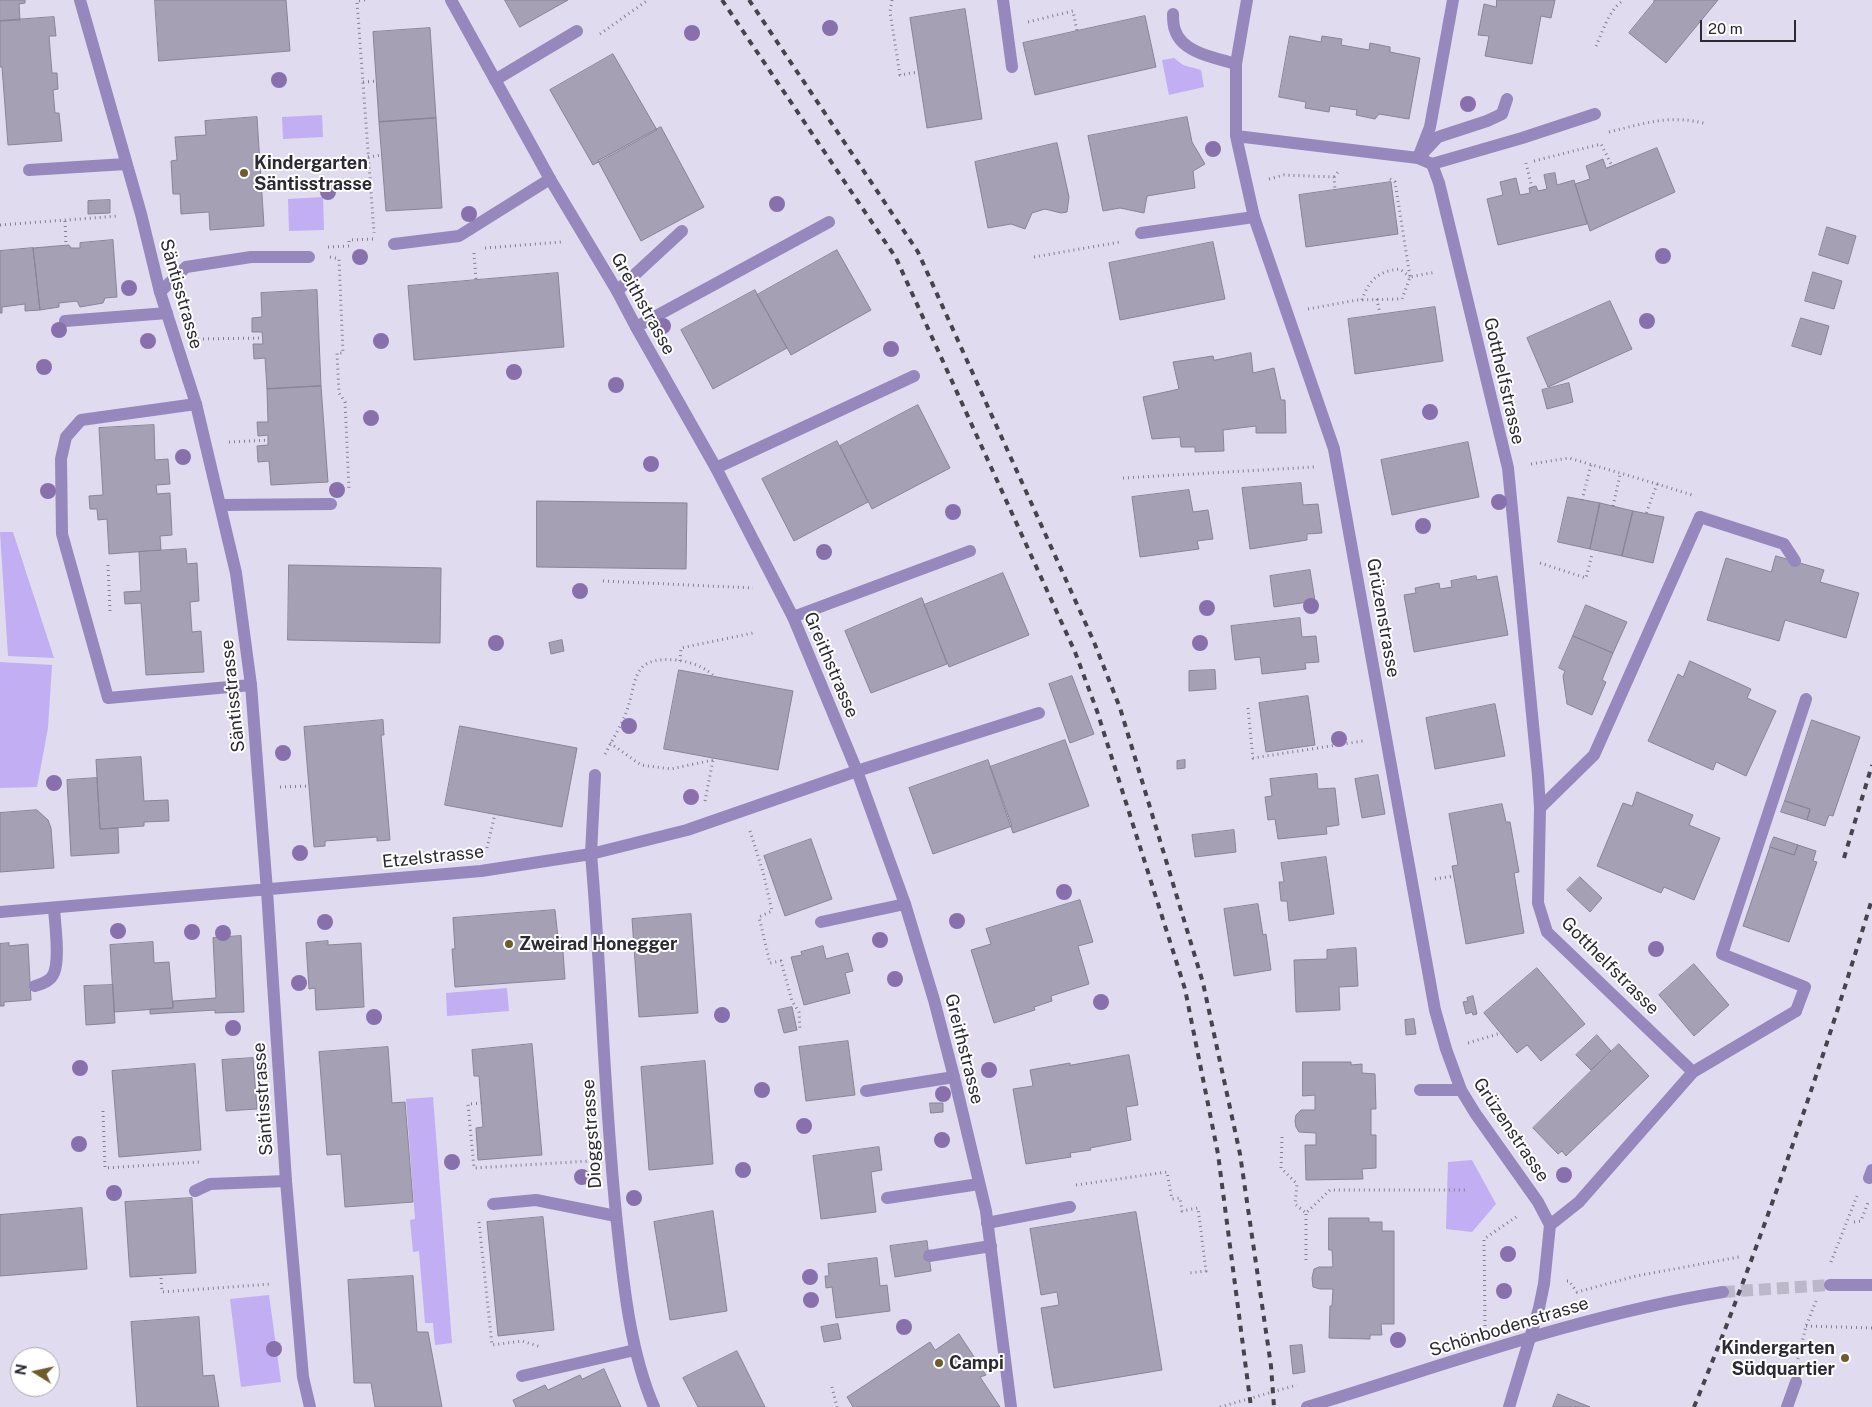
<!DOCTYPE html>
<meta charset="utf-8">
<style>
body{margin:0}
#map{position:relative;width:1872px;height:1407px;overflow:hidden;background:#e0dbef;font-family:"Public Sans",sans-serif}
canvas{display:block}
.north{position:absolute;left:10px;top:1347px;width:50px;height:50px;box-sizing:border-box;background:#fff;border:1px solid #aaa9ad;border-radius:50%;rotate:280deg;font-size:14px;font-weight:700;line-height:20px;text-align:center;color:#2b2931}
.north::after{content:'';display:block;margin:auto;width:18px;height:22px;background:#705b2a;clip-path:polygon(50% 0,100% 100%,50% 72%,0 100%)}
.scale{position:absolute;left:1700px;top:20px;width:96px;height:22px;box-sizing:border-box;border:2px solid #2b2931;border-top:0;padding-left:6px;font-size:15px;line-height:18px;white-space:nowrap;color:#2b2931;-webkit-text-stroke:4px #fff;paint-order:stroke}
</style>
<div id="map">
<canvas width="1872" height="1407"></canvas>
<div class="north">N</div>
<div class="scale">20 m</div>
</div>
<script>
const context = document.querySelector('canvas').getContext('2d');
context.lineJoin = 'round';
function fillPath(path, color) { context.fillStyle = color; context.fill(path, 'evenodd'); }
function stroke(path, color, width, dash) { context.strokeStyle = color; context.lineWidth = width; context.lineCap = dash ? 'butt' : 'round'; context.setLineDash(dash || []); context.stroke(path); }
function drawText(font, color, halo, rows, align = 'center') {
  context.font = font + ' "Public Sans",sans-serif'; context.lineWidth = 4; context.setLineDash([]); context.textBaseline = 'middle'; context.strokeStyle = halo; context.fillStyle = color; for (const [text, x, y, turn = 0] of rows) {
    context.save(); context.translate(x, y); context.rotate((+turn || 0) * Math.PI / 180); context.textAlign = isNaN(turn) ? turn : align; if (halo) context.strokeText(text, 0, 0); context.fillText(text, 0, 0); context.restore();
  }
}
const green = new Path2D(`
 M1174 58 1183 65 1201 70 1204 87 1169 95 1162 60Z
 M322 115 323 137 283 139 282 117Z
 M323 197 324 230 289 231 288 199Z
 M0 532H13L54 658 8 656Z
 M0 662 52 665 48 728 37 787 0 788Z
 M507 988 509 1011 447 1016 446 993Z
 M433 1097 452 1343 435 1345 433 1323H425L419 1251 413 1252 410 1220 415 1219 406 1099Z
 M1472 1160 1496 1204 1472 1232 1446 1229 1448 1162Z
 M269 1295 281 1382 241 1387 230 1299Z`);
const building = new Path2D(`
 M0 0H25V3L19 4 20 20 0 21Z
 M155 0H286L290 51 159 61Z
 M505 0H568L520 27Z
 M1497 0H1555L1551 18 1541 16 1532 64 1485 56 1489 36 1478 35 1484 4 1496 7Z
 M1656 0H1718L1666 63 1629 33Z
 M965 9 982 119 927 128 910 18Z
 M1145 16 1156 67 1035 95 1023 43Z
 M54 17 56 36H49L52 73H57L58 89 53 90 55 113H59L62 141 8 145 2 67H0V21Z
 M430 28 436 118 379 122 373 32Z
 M1290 36 1321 42 1322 36 1342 39 1341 45 1369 50 1370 43 1390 47V52L1420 58 1409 119 1379 114 1375 119 1356 115 1357 110 1330 106 1329 112 1305 108 1306 102 1279 97Z
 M613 54 657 130 593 165 550 90Z
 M257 117 264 226 210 230 209 212 181 214 180 194H173L171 161 177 160 175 137 206 135 205 121Z
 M1187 117 1192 142 1205 164 1193 171 1195 188 1147 196 1144 213 1120 208 1103 211 1088 136Z
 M436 118 442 208 386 211 379 122Z
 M661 127 704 207 641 241 598 161Z
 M1057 143 1069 197 1067 212 1061 213 1045 209 1032 213 1025 229 1011 224 988 228 975 162Z
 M1657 148 1675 192 1590 231 1575 184 1590 179 1586 166 1603 159 1606 168Z
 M1555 173 1557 185 1574 180 1587 224 1498 245 1487 199 1503 195 1500 182 1516 178 1520 195 1530 193 1529 188 1536 186 1538 191 1547 189 1544 175Z
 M1391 182 1398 234 1306 247 1299 195Z
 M110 200V213L88 214V201Z
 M1827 227 1856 236 1848 264 1819 255Z
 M113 240 117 297 105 298 103 303 80 307 77 301 59 303V307L40 310 33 248 69 245 71 248H80V243Z
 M1213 242 1225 299 1120 320 1109 263Z
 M33 248 40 310 25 311V304L2 307V313H0V251Z
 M837 250 871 310 791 355 757 295Z
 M1813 272 1842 281 1834 309 1805 301Z
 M558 273 564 347 414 360 408 286Z
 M317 290 321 386 267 389 265 358 254 359 253 344H263L262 332H252V318L262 317 261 293Z
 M755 290 787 348 713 389 681 330Z
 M1610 301 1632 349 1548 387 1527 338Z
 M1435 307 1443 361 1355 374 1348 319Z
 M1801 318 1829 326 1821 355 1792 346Z
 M1251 353 1253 373 1274 368 1281 400H1285L1286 433H1256V426L1223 430 1224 451 1195 452V447H1181L1180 437 1152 439 1143 397 1179 389 1173 362 1213 356 1214 360Z
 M1569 383 1573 402 1547 409 1542 390Z
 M321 386 328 482 271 485 269 461 258 462 257 446 268 445V435L258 436 257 422H268L267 389Z
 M918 405 950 468 872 509 840 446Z
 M154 425 155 460 168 459 170 484 156 485 157 494 170 493 172 535 160 536 161 550 109 554 107 519 98 520 97 509H90L89 496 103 495 99 428Z
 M837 441 868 502 794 541 762 479Z
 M1468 442 1479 497 1392 515 1381 460Z
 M1301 483 1303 505 1318 504 1322 533 1307 534V540L1250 549 1242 488Z
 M1189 490 1193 512 1208 510 1213 539 1197 541 1199 549 1140 557 1132 497Z
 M1568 497 1600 503 1590 549 1558 542Z
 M537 501 687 503 686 569 537 567Z
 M1600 503 1633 511 1622 556 1590 549Z
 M1633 511 1664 517 1653 563 1622 556Z
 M186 549 187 564 197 563 199 601 190 602 192 632 201 631 204 672 146 675 141 603 125 604 124 592 141 591 139 552Z
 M1776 556 1824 570 1820 582 1859 593 1846 638 1785 620 1779 641 1707 620 1726 558 1771 572Z
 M289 565 441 568 440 643 288 640Z
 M1310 570 1315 601 1274 607 1270 576Z
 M1003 573 1029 635 949 667 924 605Z
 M1476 576 1477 580 1497 576 1508 635 1414 652 1404 595 1416 593 1415 588 1439 583 1440 589 1452 587 1451 581Z
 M922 598 947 664 871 693 845 631Z
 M1586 605 1627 622 1613 653 1573 636Z
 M1300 618 1302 637 1316 636 1319 662 1305 663 1306 669 1262 674 1260 657 1235 660 1231 626Z
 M1573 636 1613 653 1602 680 1606 682 1592 715 1567 704 1563 676 1565 671 1559 668Z
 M562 640 564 651 551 654 549 643Z
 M1690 661 1751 689 1747 698 1776 711 1746 776 1716 762 1713 770 1648 741 1678 674 1683 677Z
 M679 670 793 691 778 770 664 749Z
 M1215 670 1216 689 1189 691V671Z
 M1072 676 1094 734 1070 743 1049 684Z
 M1308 696 1315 745 1266 752 1259 703Z
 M1495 704 1505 756 1435 769 1426 718Z
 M383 720 384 735H381L390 840 377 841V837L325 841V846L314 847 304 727Z
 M1812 720 1860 737 1833 816 1829 815 1825 826 1807 820 1810 809 1785 801Z
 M460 726 577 748 562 827 445 805Z
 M1065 740 1089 806 1013 833 990 767Z
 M141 757 144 801 168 800 169 821 144 822V826L100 829 96 760Z
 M988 760 1012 826 933 854 909 788Z
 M1185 760V768L1177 769V761Z
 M1317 774 1318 789 1335 788 1339 825 1326 827 1327 834 1278 839 1275 819 1268 820 1265 797 1272 796 1270 779Z
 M1378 775 1385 814 1362 818 1355 779Z
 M97 778 100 829 118 828 119 853 71 856 67 780Z
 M1637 792 1693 815 1689 825 1720 838 1694 900 1664 887 1661 893 1597 866 1623 803 1632 806Z
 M1785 801 1810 809 1807 820 1781 812Z
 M1502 804 1506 822H1510L1519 872 1514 873 1524 933 1466 944 1452 866 1458 865 1449 814Z
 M37 810 48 820 51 828 54 868 0 872V813Z
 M1234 830 1236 852 1195 857 1192 835Z
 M1774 837 1798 845 1794 855 1770 847Z
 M811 839 832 899 785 916 764 856Z
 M1798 845 1816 851 1813 861 1817 862 1789 942 1743 926 1770 847 1794 855Z
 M1326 857 1334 914 1289 921 1287 901H1281L1279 882H1284L1281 863Z
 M1580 877 1602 898 1590 912 1567 890Z
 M1080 900 1093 942 1078 946 1089 984 1051 996 1052 1001 1034 1007 1035 1010 994 1023 971 950 991 944 986 929Z
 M1258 904 1263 935 1266 934 1271 970 1234 976 1224 909Z
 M555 910 558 938H562L565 979 455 987 452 949H455L453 918Z
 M691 914 698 1013 639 1017 632 919Z
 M241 936 244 1012 215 1013V1010L150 1014V1009L173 1008V1001L216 998 213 938Z
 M328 941V945L361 943 364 1007 316 1010 315 988 309 989 306 943Z
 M153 942 154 963 169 962 173 1008 114 1012 110 945Z
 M9 943V946L28 944 31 1000 4 1002V1006H0V944Z
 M823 946 826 959 848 953 853 971 845 973 850 993 804 1005 791 957 802 955 801 952Z
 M1356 948 1358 986 1339 987 1340 1010 1296 1012 1294 960 1327 959V950Z
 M1694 964 1729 1005 1694 1036 1659 995Z
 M1537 968 1585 1024 1541 1061 1527 1045 1517 1053 1484 1013Z
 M113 985 115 1023 86 1025 84 986Z
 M1473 996 1477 1014 1473 1015 1472 1012 1466 1014 1463 1002 1468 1001 1467 998Z
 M792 1007 797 1030 784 1033 778 1010Z
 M1414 1019 1416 1034 1406 1035 1405 1020Z
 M1597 1035 1611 1051 1591 1070 1576 1055Z
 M848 1041 855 1095 806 1101 799 1047Z
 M532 1044 542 1155 478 1160 476 1128 483 1127 479 1076H474L472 1050Z
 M1619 1044 1649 1076 1566 1156 1562 1151 1558 1154 1533 1128Z
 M388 1047 392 1103 405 1102 413 1202 345 1207 341 1154 327 1155 319 1052Z
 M1129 1055 1138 1105 1126 1107 1131 1140 1090 1148 1091 1150 1070 1153 1071 1157 1026 1164 1013 1089 1033 1086 1030 1070 1070 1063V1065Z
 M253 1058 257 1109 226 1111 222 1060Z
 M705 1061 713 1164 649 1170 641 1067Z
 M1303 1062H1351V1065L1362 1064V1073L1375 1074 1376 1109H1371V1135H1376V1168L1362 1169 1363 1179 1306 1180 1305 1145H1316V1133L1299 1132 1296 1127 1295 1121 1296 1115 1301 1110H1315V1095L1303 1096Z
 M195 1064 201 1150 119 1157 112 1071Z
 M930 1103H943V1112L931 1113Z
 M879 1147 882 1170 871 1172 876 1212 821 1219 813 1156Z
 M192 1198 196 1273 130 1277 125 1202Z
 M82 1208 87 1269 0 1276V1215Z
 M713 1211 727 1311 670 1320 654 1222Z
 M1136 1212 1162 1370 1054 1388 1041 1308 1059 1305 1057 1292 1041 1295 1030 1229Z
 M543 1217 554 1330 498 1336 487 1222Z
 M1329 1218H1369V1222H1382V1231H1394V1324H1381L1382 1335H1370V1339L1329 1338 1330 1306H1332L1333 1289H1320L1313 1287 1312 1278 1314 1269 1319 1267H1333L1332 1250H1329Z
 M927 1241 931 1271 895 1277 890 1246Z
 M877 1258 880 1286 887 1285 890 1311 836 1318 832 1287 826 1288 825 1276H829L828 1264Z
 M413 1276 417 1332H428L442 1407H375L371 1383H354L348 1280Z
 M199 1317 203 1376 214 1375 219 1407H137L131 1322Z
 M838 1324 841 1339 824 1342 821 1327Z
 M959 1334 986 1375 980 1377 1000 1407H853L847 1397 930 1342 935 1350Z
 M1302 1345 1305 1372 1293 1374 1290 1346Z
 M737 1351 765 1407H698L683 1378Z
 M604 1369 621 1407H516L513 1400 545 1385 548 1390 580 1375 582 1379Z
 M1558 1394 1590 1407H1553Z`);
const tertiaryTunnel = new Path2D(`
 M1723 1292 1830 1285`);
const path = new Path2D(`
 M365 0 357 1 374 233
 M892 0 890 12 900 75 918 72
 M1654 0 1655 1
 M1028 22 1073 11 1077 31
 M600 34 648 0
 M1596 46C1603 31 1609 9 1624 0
 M363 82 377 81
 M1609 132C1646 123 1670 114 1707 124
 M368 157 382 155
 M1534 161 1601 144 1612 166
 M1526 163 1532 188
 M1334 177 1338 172
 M1269 179 1284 175 1334 177 1335 190
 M1390 179 1395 182 1410 277
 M65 221 66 245
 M0 225 119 216
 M328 247 349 246V240L373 239
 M485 248 561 242
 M474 253 476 280
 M330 257 339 259 343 353H337L339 393 345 402 349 489
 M1034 257 1120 242
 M1377 299 1380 314
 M1362 300C1369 280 1378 271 1400 269L1410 277
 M1308 309 1357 300 1402 299 1410 277 1436 272
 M198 339 262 338
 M229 442 268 440
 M1531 464 1569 458 1657 484 1646 514
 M1123 478 1314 467
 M1657 484 1692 495
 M1582 500 1591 465
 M1613 506 1620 475
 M1540 563 1586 578 1592 554
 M108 565 110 611H108
 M603 581 753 588
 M680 661 681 648 753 633
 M1248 708 1253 758 1363 741
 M610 743 641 765 671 769 713 760
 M605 754C612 741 620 727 626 713 638 682 629 656 676 660 691 662 703 666 714 676
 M280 787 309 786
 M705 801 713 760
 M750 831 763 872 772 911 759 917 770 963 781 961 792 1001 799 1012 800 1031
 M487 848 495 814
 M1435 879 1454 876
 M1468 1043 1501 1033
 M482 1103 468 1104 474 1168 590 1161
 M103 1111 105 1168 199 1162
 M1282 1137 1281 1168 1297 1184 1295 1204 1306 1213 1330 1190H1467
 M1076 1185 1167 1172 1172 1199 1180 1198 1182 1211 1198 1208 1206 1271 1189 1273
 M479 1222 492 1345 522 1341 541 1347
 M1854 1222 1861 1221 1869 1200
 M1306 1260V1213
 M1831 1262 1857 1196
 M161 1278 162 1292 271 1284
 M1567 1281H1569L1577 1292 1636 1276 1739 1257
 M1485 1326 1484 1239 1519 1215
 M1806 1326 1872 1328
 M1798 1359 1806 1326 1816 1301
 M832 1387 837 1407
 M1220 1407 1297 1385`);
const service = new Path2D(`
 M1003 0 1012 67
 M1173 14C1173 19 1173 25 1175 30 1182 53 1216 58 1236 64
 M495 80 577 31
 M1424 152 1438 137 1487 121 1502 114 1507 99
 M1418 158 1430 127 1453 0
 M1432 164 1522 138 1595 114
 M29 170 126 164
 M1141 233 1254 217
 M394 244 459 236 550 179
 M617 291 682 231
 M160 292 186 267 251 257H309
 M65 321 167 313
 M636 327 829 222
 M196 404 81 420 66 437 61 459 62 534 108 698 251 685
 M716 468 914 376
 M221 505 331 504
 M1700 517 1784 544 1795 561
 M793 617 970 551
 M857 771 1039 713
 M591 854 595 775
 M821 922 905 904
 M35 986C42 984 51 981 54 973 60 959 55 924 54 909
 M1796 1011 1805 987 1722 954 1806 699
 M1420 1090H1461
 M866 1091 954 1077
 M195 1191 210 1184 286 1181
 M887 1198 979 1184
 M493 1204 536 1200 616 1216
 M987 1223 1070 1207
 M929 1256 991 1246
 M522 1376 635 1350`);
const minor = new Path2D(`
 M80 0 141 214 160 292 196 404 236 573 251 685 267 891 286 1181 303 1377 310 1407
 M451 0 550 179 617 291 636 327 716 468 793 617 857 771 905 904 934 1000 954 1077 986 1211 1011 1407
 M1247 0 1236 64V136L1254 217 1334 449 1435 1010 1446 1049 1461 1090 1475 1113 1538 1202 1550 1225 1544 1284 1539 1308 1509 1407
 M1236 136 1418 158 1432 164 1439 183 1508 468 1538 776 1540 808 1538 903 1547 932 1693 1072
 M1540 808 1594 755 1700 517
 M591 854C602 980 604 1107 618 1233 624 1289 631 1354 654 1407
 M0 912 481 871 591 854 687 830 857 771
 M1869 1178 1872 1170
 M1550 1225 1579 1202 1693 1072 1796 1011
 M1787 1407 1796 1382`);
const tertiary = new Path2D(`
 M1830 1285H1872
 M1307 1407C1445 1365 1581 1315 1723 1292`);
const rail = new Path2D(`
 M722 0 896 258 1075 652 1097 711 1185 989 1218 1154 1251 1407
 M749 0 918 252 1094 642 1120 708 1203 983 1240 1154 1271 1366 1274 1407
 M1844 858 1872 765
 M1694 1407C1762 1241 1820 1071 1872 899`);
const trees = [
 [830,28],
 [692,33],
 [279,80],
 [1468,104],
 [1213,149],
 [328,192],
 [777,204],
 [469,214],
 [1663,256],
 [360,257],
 [129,288],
 [1647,321],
 [663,326],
 [59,330],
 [148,341],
 [381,341],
 [891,349],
 [44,367],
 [514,372],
 [616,385],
 [1430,412],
 [371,418],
 [183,457],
 [651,464],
 [337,490],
 [48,491],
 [1499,502],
 [953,512],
 [1423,526],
 [824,552],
 [580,591],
 [1311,606],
 [1207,608],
 [496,643],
 [1200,643],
 [629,726],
 [1339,739],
 [283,753],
 [54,783],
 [691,797],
 [300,853],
 [1064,892],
 [957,921],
 [325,922],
 [118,931],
 [192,932],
 [223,933],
 [880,940],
 [1656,949],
 [895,979],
 [299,983],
 [1101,1002],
 [722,1015],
 [374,1017],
 [233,1028],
 [80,1068],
 [989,1070],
 [762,1090],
 [943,1094],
 [804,1126],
 [942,1140],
 [79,1144],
 [452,1162],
 [743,1170],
 [1564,1175],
 [582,1177],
 [114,1193],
 [634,1198],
 [1508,1254],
 [810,1277],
 [1504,1291],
 [811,1300],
 [904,1327],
 [1398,1340],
 [274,1349]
];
const markers = [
 [244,173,5,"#705b2a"],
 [509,944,5,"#705b2a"],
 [1845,1358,5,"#705b2a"],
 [939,1363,5,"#705b2a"]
];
const poiNames = [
 ["Kindergarten",254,163],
 ["Säntisstrasse",254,184],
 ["Zweirad Honegger",519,944],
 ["Kindergarten",1835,1348,"right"],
 ["Südquartier",1835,1369,"right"],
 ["Campi",949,1363]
];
const streetNames = [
 ["Säntisstrasse",181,294,74],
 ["Greithstrasse",643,304,61],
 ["Gotthelfstrasse",1504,381,77],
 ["Grüzenstrasse",1383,618,80],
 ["Greithstrasse",831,665,67],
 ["Säntisstrasse",233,696,-96],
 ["Etzelstrasse",433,857,-6],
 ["Gotthelfstrasse",1610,966,45],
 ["Greithstrasse",964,1049,76],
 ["Säntisstrasse",263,1099,-94],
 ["Grüzenstrasse",1511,1130,56],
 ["Dioggstrasse",592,1134,-94],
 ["Schönbodenstrasse",1509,1327,-17]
];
fillPath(green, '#c1aef3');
fillPath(building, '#a5a0b3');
stroke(building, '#898497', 1);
stroke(tertiaryTunnel, '#bcb7c9', 12, [12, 6]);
stroke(path, '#83808e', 3, [1, 4]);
stroke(service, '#9687bc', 12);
stroke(minor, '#9687bc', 12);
stroke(tertiary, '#9687bc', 12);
stroke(rail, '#46434d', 4, [6, 6]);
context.fillStyle = '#8870ac';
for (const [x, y] of trees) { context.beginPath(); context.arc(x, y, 8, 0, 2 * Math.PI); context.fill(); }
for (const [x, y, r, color] of markers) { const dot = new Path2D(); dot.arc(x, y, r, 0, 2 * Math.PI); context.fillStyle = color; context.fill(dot); stroke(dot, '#fff', 2); }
drawText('bold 18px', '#2b2931', '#fff', poiNames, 'left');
drawText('18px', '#2b2931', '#fff', streetNames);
</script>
